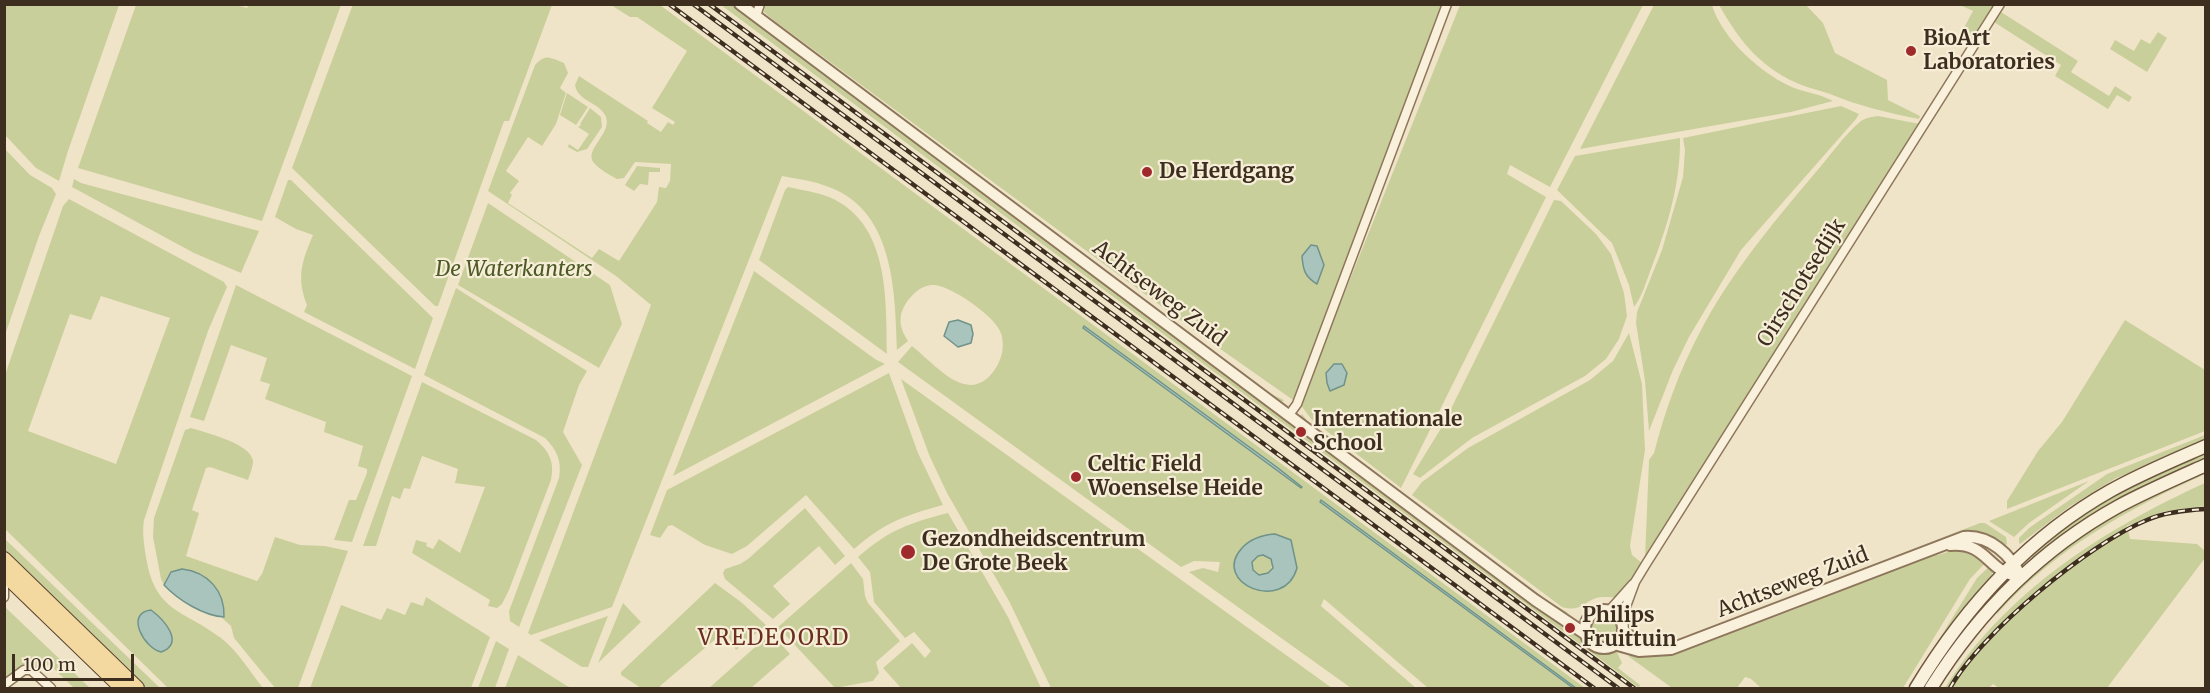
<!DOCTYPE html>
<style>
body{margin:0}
#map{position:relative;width:2210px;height:693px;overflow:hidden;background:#f0e4c8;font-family:Merriweather,serif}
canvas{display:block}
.frame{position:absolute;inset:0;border:6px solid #3d2e20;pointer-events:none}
.scale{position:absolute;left:12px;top:654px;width:122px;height:27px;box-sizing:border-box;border:3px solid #3d2e20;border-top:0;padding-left:8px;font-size:18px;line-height:21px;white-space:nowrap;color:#3d2e20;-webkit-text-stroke:4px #f7eed8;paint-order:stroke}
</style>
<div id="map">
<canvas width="2210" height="693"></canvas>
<div class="frame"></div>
<div class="scale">100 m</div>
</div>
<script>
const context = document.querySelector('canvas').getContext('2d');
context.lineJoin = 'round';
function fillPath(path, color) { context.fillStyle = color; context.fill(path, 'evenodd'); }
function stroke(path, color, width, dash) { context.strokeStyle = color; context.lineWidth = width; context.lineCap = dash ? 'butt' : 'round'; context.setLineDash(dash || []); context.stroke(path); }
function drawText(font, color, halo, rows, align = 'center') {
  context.font = font + ' Merriweather,serif'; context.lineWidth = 4.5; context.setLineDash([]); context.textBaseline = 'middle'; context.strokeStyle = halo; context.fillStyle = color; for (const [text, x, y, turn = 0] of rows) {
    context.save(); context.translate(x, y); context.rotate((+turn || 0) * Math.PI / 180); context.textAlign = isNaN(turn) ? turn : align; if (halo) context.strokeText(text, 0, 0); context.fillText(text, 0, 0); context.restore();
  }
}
const green = new Path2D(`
 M233 4 247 8 249 4 341 5 262 221 78 168 136 5Z
 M353 4 552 5 509 121H504L438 306H435L292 168Z
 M765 4 1442 5 1293 400 1199 334 776 22 764 12Z
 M4 5H119L68 151 59 181 36 168 5 135Z
 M611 5H627L630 6 631 5H660L1585 688H1428L1324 599 1321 606 1416 688H1351L1189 572 1203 568 1218 572 1220 562 1194 561 1181 567 898 362 912 346C937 366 971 410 997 366 1003 356 1005 342 1000 331 993 315 950 285 933 285 918 285 904 302 901 315 899 325 903 333 908 341L897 350C895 290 894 206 823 185 810 180 796 179 782 176L612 607 531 635 528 633 651 305 616 276 488 191 535 65C546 54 548 57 564 63L568 73 560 88 566 93 556 124 542 146 528 137 506 171 519 181 510 193 512 195 508 203 592 258 599 249 619 261 657 202 659 187 666 188 670 181 671 164 635 162 624 178 617 179C610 175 600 170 594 163 583 150 612 134 606 117 600 102 578 102 575 85L579 76 648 121 647 123 661 132 668 122 673 125 675 122 652 108 687 51 637 17H630ZM1275 534 1291 540 1289 583 1280 589 1272 591 1234 563 1240 550Z
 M721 5H732L1292 424 1291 425 1300 432 1301 430 1547 615 1562 623V625L1585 638 1596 649 1616 650 1622 663 1618 668 1640 685 1639 688Z
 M1460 5H1643L1550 187 1510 165 1507 174 1546 197 1401 488 1311 419 1300 404Z
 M1654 5H1712C1722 39 1764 77 1797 89 1810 93 1822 95 1833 101L1791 112 1580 149Z
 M1719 5H1806L1823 23 1835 53 1887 80 1888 100 1920 116 1919 119C1888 113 1859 106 1830 94 1822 91 1812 89 1804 86 1762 70 1740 42 1719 5Z
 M1960 5H1994L1970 44 1959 37 1973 11Z
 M2001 12 2078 61 2071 72 2109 96 2115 86 2132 97 2129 102 2117 95 2108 109 2055 76 2061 65 1994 22Z
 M763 14 1271 394 1284 400 1282 402 1276 398 1275 399Z
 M2158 32 2167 38 2147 72 2110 49 2115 40 2134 51 2141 39 2150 44Z
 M567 93 588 107 576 125 560 115Z
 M1841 106 1859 114 1856 119 1741 250 1689 337 1673 370 1649 431 1645 381 1636 323 1637 312 1662 250 1683 177 1685 150 1683 138Z
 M590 108 601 117 602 127 587 149 577 152 568 147 569 144 578 150 589 134 578 127 581 125 580 124Z
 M1878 116 1920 124 1645 559 1649 460 1654 453C1665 411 1679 371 1700 332 1730 274 1773 223 1815 173 1830 156 1844 135 1861 121 1867 117 1872 117 1878 116Z
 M1680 138C1681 183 1667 228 1651 269 1646 282 1642 297 1634 307L1629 285 1612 243 1557 190 1575 156Z
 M5 149 30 175 52 188 56 194 39 236 5 335Z
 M637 166 660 168V172H649L648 185 640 184 634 191 625 185Z
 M74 179 81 183 259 231 241 273 194 253 72 187Z
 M288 180H291L433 318 415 369 304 312 307 305C296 277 302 261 313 235L296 229 275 217Z
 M788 187C802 190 816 192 829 197 890 223 886 299 887 354L759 260 785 190Z
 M69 199 224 282 227 287 208 331 144 520C142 532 144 544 146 557 155 613 183 609 221 638 238 651 250 672 263 688H168L5 529V375L63 206ZM101 296 170 318 116 464 28 431 70 314 91 320Z
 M1554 200 1561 201 1596 234 1611 254 1624 293 1627 316 1619 339 1606 359 1585 376 1472 438 1420 478 1413 474 1443 425Z
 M488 203 610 285 622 324 599 368 458 285Z
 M754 271 875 359 885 364 673 476Z
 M236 285 412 376 352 542 334 540 349 500H356L367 473V469L358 466 363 446 324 432 326 422 265 399 270 384 260 381 267 358 231 345 204 421 190 417Z
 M456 288 587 371 579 385 563 432 582 465 519 627 510 621 509 611 559 478C562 461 557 450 545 438L424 375Z
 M2125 320 2205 370V431L2007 509V501L2012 493 2038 451 2062 422Z
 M1629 333 1642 384 1645 450 1630 546 1632 555 1642 563 1632 580 1617 597C1610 598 1603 596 1596 598 1581 604 1580 612 1562 607L1412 495 1422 482 1468 448 1590 380 1613 361Z
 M889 373 918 453 943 505C903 516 886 522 854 549L806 495 747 546 732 554 705 545 672 525 668 526 660 538 650 535 667 490Z
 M901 379 1332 688H1051L1009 601 947 493 930 457Z
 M422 382 536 440C549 451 555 462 551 480L509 590 502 604 497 608 488 606 490 600 412 553 416 540 427 543 426 546 433 549 439 539 460 553 485 487 455 483 458 469 422 456 410 489 404 488 400 499 392 496 376 546H363Z
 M1302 414 1308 422 1547 600 1570 614 1555 609 1299 417Z
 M191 428C206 433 251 443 253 461 253 467 250 474 248 480L210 467 206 468 192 510 199 513 186 556 257 581 262 574 275 537 300 545 325 546 348 551 298 688H275L234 638 231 626 222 618 224 617V610L189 570C174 569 172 574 164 585L161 579 153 537 154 518 185 430Z
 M2205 435V441L2155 464 2116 478 2069 507 2020 544 2019 543V538L2029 528 2107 474Z
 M2205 451V460L2034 560 2029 554C2085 508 2140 481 2205 451Z
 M2205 470V474C2128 509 2055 549 1997 614L1995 611C2022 584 2050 557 2082 535 2120 509 2164 490 2205 470Z
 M2089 481 2029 523 2014 537 1989 521Z
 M2205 483V506L2162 512 2127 526 2130 539 2197 544 2205 551V558L2107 688H1999L1993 684 1989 688H1945C2005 592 2104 529 2205 483Z
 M805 508 845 556 835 565 819 546 773 586 790 604 773 619 725 579 723 573 725 569 740 564 748 559Z
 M948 513 1008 617 1041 688H901L883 668 912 643 925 658 931 651 914 632 905 638 874 602 870 572 858 557C889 530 909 523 948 513Z
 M1980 523H1985L2006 537 2007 544 2003 547 1984 535 1842 580 1841 577Z
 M4 538 160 688H144L5 554Z
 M1954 550 1966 551 1987 561 1970 579 1903 688H1761L1751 679 1745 677 1737 688H1672L1628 656 1631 654 1679 651 1693 647 1793 610 1928 555H1938Z
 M1252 565a10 10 0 1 1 20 0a10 10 0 1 1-20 0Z
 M851 563 863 579 865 596 868 603 900 641 876 662 879 673 873 681 835 688 778 627Z
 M1991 565 1993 571 1991 578 1919 676 1917 675 1977 578Z
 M715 583 741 602 766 625 736 650 725 631 660 686 661 688H641L621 675V672Z
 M426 597 490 637 471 688H310L341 605 381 620 387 608 405 615 411 602 423 606Z
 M623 603 641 622 598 663Z
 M4 606 90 688H74L50 665 30 668 25 664 5 681Z
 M1592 629a13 13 0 1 1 26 0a13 13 0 1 1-26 0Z
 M608 616 588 667H582L539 640Z
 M771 633 790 654 751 688H709Z
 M496 641 509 649 495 688H478Z
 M518 655 567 686 572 688H505Z`);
const water = new Path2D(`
 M1311 245 1317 246 1324 265 1317 284C1305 277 1303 270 1302 256Z
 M958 320 971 325 973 334 971 343 958 347 944 336 949 322Z
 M1084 326 1278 468 1302 487 1301 488 1083 328Z
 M1334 364H1342L1347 373 1344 385 1330 391 1327 383 1326 373Z
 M1321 500 1576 688H1573L1320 502Z
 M1275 534 1291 540 1297 568C1284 614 1210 583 1242 548 1251 538 1262 535 1275 534ZM1263 555 1271 559 1273 568 1268 573 1259 575 1253 570 1252 562 1258 556Z
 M182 569C208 572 225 591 224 617 204 616 178 600 164 585L171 572Z
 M151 610C163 619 186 643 161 652 145 649 124 613 151 610Z`);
const minor = new Path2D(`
 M756 16 760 4
 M1289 415 1297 404 1447 4
 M4 586V597
 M1609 611 1633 584
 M1621 620 1635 582 1646 564 2000 4
 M4 685 24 670H31L51 688`);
const tertiary = new Path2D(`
 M740 4 1535 600 1587 635
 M1950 545C1985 542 1987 568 2012 575
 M1585 629a19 19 0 1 1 38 0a19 19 0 1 1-38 0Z
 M1623 630 1633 639 1653 648
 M1614 644 1639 651 1671 649 1964 537C1990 535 2011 555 2021 577`);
const secondary = new Path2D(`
 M1916 688C1965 607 2027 538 2110 491 2140 474 2174 460 2206 446
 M1931 688C1978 613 2041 549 2119 506 2147 491 2177 478 2206 465`);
const primary = new Path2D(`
 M4 559 137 688
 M4 574 122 688`);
const rail = new Path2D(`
 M669 4 1594 688
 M693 4 1618 688
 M709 4 1634 688
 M1950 688C1981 633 2088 544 2147 520 2165 512 2186 510 2206 509`);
const markers = [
 [1911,51,6,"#9e2a2b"],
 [1147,172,6,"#9e2a2b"],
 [1301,432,6,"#9e2a2b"],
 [1076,477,6,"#9e2a2b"],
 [908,552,8,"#9e2a2b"],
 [1570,628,6,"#9e2a2b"]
];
const poiNames = [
 ["BioArt",1923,39],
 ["Laboratories",1923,63],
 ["De Herdgang",1159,172],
 ["Internationale",1313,420],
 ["School",1313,444],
 ["Celtic Field",1088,465],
 ["Woenselse Heide",1088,489],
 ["Gezondheidscentrum",922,540],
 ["De Grote Beek",922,564],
 ["Philips",1582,616],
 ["Fruittuin",1582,640]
];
const parkNames = [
 ["De Waterkanters",514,270]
];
const streetNames = [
 ["Oirschotsedijk",1802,283,-58],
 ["Achtseweg Zuid",1159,294,37],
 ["Achtseweg Zuid",1793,583,-21]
];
const neighbourhoodNames = [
 ["VREDEOORD",774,639]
];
fillPath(green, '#c9cf9b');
fillPath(water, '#a9c4bc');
stroke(water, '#6f938a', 1.5);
stroke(minor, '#8d765c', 11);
stroke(tertiary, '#8d765c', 14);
stroke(secondary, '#6f573f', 15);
stroke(primary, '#5b4430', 16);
stroke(minor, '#faf1dc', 8);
stroke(tertiary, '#faf1dc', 10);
stroke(secondary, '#faf1dc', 12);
stroke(primary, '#f3d9a0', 14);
stroke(rail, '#3d2e20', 4.5);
stroke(rail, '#f7eed8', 2, [7]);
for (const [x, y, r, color] of markers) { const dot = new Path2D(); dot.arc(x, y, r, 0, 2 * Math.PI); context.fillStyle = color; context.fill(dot); stroke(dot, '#f7eed8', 2); }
drawText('bold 21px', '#3d2e20', '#f7eed8', poiNames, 'left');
drawText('italic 21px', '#4d5a26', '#f7eed8', parkNames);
drawText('21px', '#3d2e20', '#f7eed8', streetNames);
context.letterSpacing = '1.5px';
drawText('22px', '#6b2e1e', '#f7eed8', neighbourhoodNames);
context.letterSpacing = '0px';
</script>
